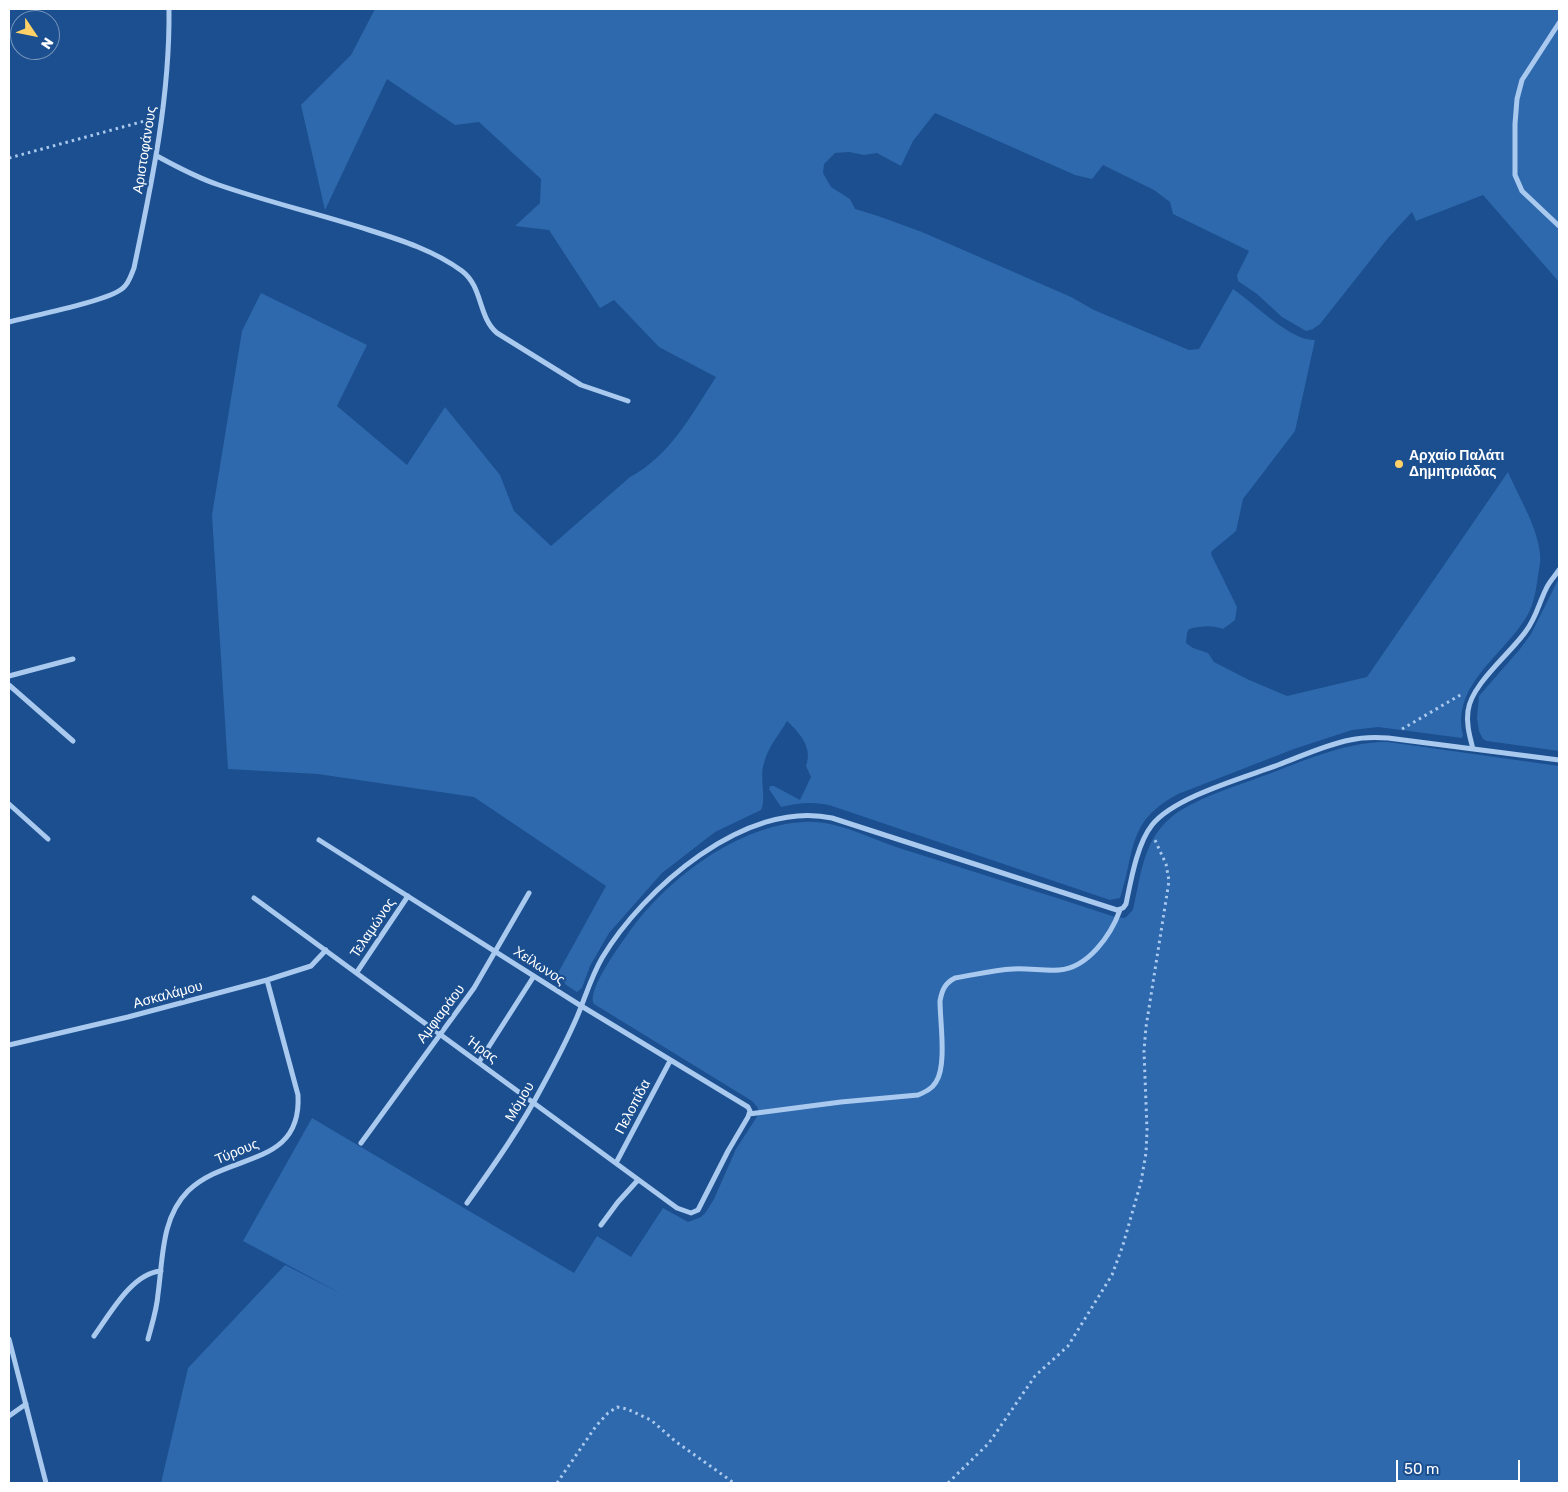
<!DOCTYPE html>
<meta charset="utf-8">
<style>
body{margin:0}
#map{position:relative;width:1568px;height:1492px;overflow:hidden;background:#1b4f8f;font-family:Rubik,sans-serif}
canvas{display:block}
.frame{position:absolute;inset:0;border:10px solid #fff;pointer-events:none}
.north{position:absolute;left:10px;top:10px;width:50px;height:50px;box-sizing:border-box;background:#1b4f8f;border:1px solid #7695bc;border-radius:50%;rotate:124deg;font-size:14px;font-weight:700;line-height:20px;text-align:center;color:#fff}
.north::after{content:'';display:block;margin:auto;width:18px;height:22px;background:#ffd166;clip-path:polygon(50% 0,100% 100%,50% 72%,0 100%)}
.scale{position:absolute;left:1396px;top:1460px;width:124px;height:22px;box-sizing:border-box;border:2px solid #fff;border-top:0;padding-left:6px;font-size:15px;line-height:18px;white-space:nowrap;color:#fff;-webkit-text-stroke:4px #1b4f8f;paint-order:stroke}
</style>
<div id="map">
<canvas width="1568" height="1492"></canvas>
<div class="frame"></div>
<div class="north">N</div>
<div class="scale">50 m</div>
</div>
<script>
const context = document.querySelector('canvas').getContext('2d');
context.lineJoin = 'round';
function fillPath(path, color) { context.fillStyle = color; context.fill(path, 'evenodd'); }
function stroke(path, color, width, dash) { context.strokeStyle = color; context.lineWidth = width; context.lineCap = dash ? 'butt' : 'round'; context.setLineDash(dash || []); context.stroke(path); }
function drawText(font, color, halo, rows, align = 'center') {
  context.font = font + ' Rubik,sans-serif'; context.lineWidth = 4.5; context.setLineDash([]); context.textBaseline = 'middle'; context.strokeStyle = halo; context.fillStyle = color; for (const [text, x, y, turn = 0] of rows) {
    context.save(); context.translate(x, y); context.rotate((+turn || 0) * Math.PI / 180); context.textAlign = isNaN(turn) ? turn : align; if (halo) context.strokeText(text, 0, 0); context.fillText(text, 0, 0); context.restore();
  }
}
const green = new Path2D(`
 M375 9H1559V282L1483 195 1416 221 1412 212 1388 238 1320 324 1313 329 1306 331 1282 317 1257 294 1238 281 1237 275 1249 251 1173 214 1170 202 1154 190 1103 165 1092 179 1075 175 935 113 913 141 901 166 877 153 864 155 849 152 835 153 824 164 823 173 831 187 850 199 855 209 878 216 922 232 1071 297 1094 310 1189 350 1199 349 1233 289C1254 303 1290 341 1315 340L1295 431 1243 499 1236 531 1212 551 1211 554 1237 607 1235 620 1223 629C1211 625 1202 626 1189 629L1187 633 1186 643 1193 648 1208 653 1214 662 1247 679 1287 696 1367 677 1508 472C1519 498 1537 525 1540 554 1541 561 1539 569 1538 576 1536 590 1534 604 1527 616 1504 655 1451 685 1463 735L1462 738 1378 727 1352 730 1294 749 1178 794C1126 822 1136 850 1120 898L1110 900 832 806C814 801 800 803 781 807L769 789 770 786H774L800 800 811 777 806 766C813 748 800 733 787 721 779 735 768 747 764 763 759 779 767 799 761 810L715 832 662 873 609 933 590 966 582 988 577 992 566 985 558 973 606 886 474 797 318 774 228 769 212 515 242 331 261 293 367 345 337 406 407 465 445 407 500 475 514 511 551 546 630 477C671 455 691 415 716 377L659 347 614 300 600 308 549 230 515 226 540 203 541 179 479 122 455 125 387 79 325 210 301 105 351 55Z
 M1559 578V751L1487 741 1483 739 1479 731 1477 718 1479 696 1520 649 1531 634Z
 M1388 742 1559 766V1483H161L188 1368 285 1265 342 1294 243 1241 312 1118 574 1273 597 1236 631 1257 663 1208 688 1222 701 1217 706 1212 714 1199 736 1149 758 1115V1108L752 1101 594 1004C586 990 623 941 632 928 670 877 739 825 804 822 837 820 868 838 899 848 971 871 1043 893 1115 917L1125 918 1133 910C1139 884 1142 852 1159 830 1165 822 1173 815 1181 810 1206 795 1236 786 1263 776 1302 762 1345 741 1388 742Z`);
const path = new Path2D(`
 M9 158 152 119
 M1402 729 1462 694
 M557 1483 596 1426 608 1413 617 1407 627 1409 651 1420 675 1441 734 1483
 M948 1483 989 1443 1035 1376 1068 1346 1112 1275 1123 1245 1141 1182 1146 1153 1147 1130 1144 1051 1146 1027 1169 881 1166 864 1154 838`);
const street = new Path2D(`
 M1559 23 1522 80 1517 99 1515 124V175L1522 191 1559 226
 M157 156C177 167 198 178 219 185 268 202 319 214 369 230 401 240 435 251 462 271 483 287 478 317 497 333L581 385 628 401
 M9 322C31 316 109 301 123 288 129 283 131 275 134 268 152 182 170 97 169 9
 M9 676 73 659
 M9 685 73 741
 M1473 749C1470 737 1466 724 1468 711 1471 684 1511 653 1526 631 1536 618 1539 603 1546 589 1549 582 1555 576 1559 570
 M9 804 48 839
 M254 898 677 1208 691 1213 698 1210 728 1151 748 1117 750 1111 748 1107 578 1004 319 840
 M357 972 408 896
 M9 1045 128 1017 267 980 311 966 326 950
 M479 1062 534 976
 M749 1114 841 1102 918 1095C925 1092 932 1089 936 1082 947 1065 940 1022 940 1001 942 990 945 983 955 978 974 975 993 970 1013 969 1028 968 1044 971 1059 970 1088 968 1111 935 1120 910
 M361 1143 474 988 529 893
 M616 1163 670 1061
 M467 1203C494 1165 521 1127 543 1085 555 1063 567 1040 577 1017 585 998 591 977 602 958 643 889 746 799 832 818L1117 910 1123 908 1126 904C1131 880 1137 844 1152 825 1174 797 1243 778 1278 765 1302 756 1325 745 1350 740 1363 737 1375 737 1388 738L1559 760
 M601 1225 618 1202 638 1180
 M94 1336C110 1314 132 1273 161 1271
 M9 1339 46 1483
 M148 1339C152 1324 157 1309 158 1294 163 1259 161 1218 188 1191 228 1152 302 1168 298 1095L267 980
 M9 1416 26 1404`);
const markers = [
 [1399,464,5,"#ffd166"]
];
const streetNames = [
 ["Αριστοφάνους",145,150,-81],
 ["Τελαμώνος",373,928,-56],
 ["Χείλωνος",539,966,33],
 ["Ασκαλάμου",168,995,-15],
 ["Αμφιαράου",441,1014,-53],
 ["Ήρας",482,1050,36],
 ["Μόμου",520,1102,-60],
 ["Πελοπίδα",633,1107,-62],
 ["Τύρους",237,1152,-22]
];
const poiNames = [
 ["Αρχαίο Παλάτι",1409,456],
 ["Δημητριάδας",1409,472]
];
fillPath(green, '#2e69ad');
stroke(path, '#a9c9ee', 3, [2.5, 4]);
stroke(street, '#a9c9ee', 5);
for (const [x, y, r, color] of markers) { const dot = new Path2D(); dot.arc(x, y, r, 0, 2 * Math.PI); context.fillStyle = color; context.fill(dot); stroke(dot, '#1b4f8f', 2); }
drawText('14px', '#fff', '#1b4f8f', streetNames);
drawText('bold 14px', '#fff', '#1b4f8f', poiNames, 'left');
</script>
